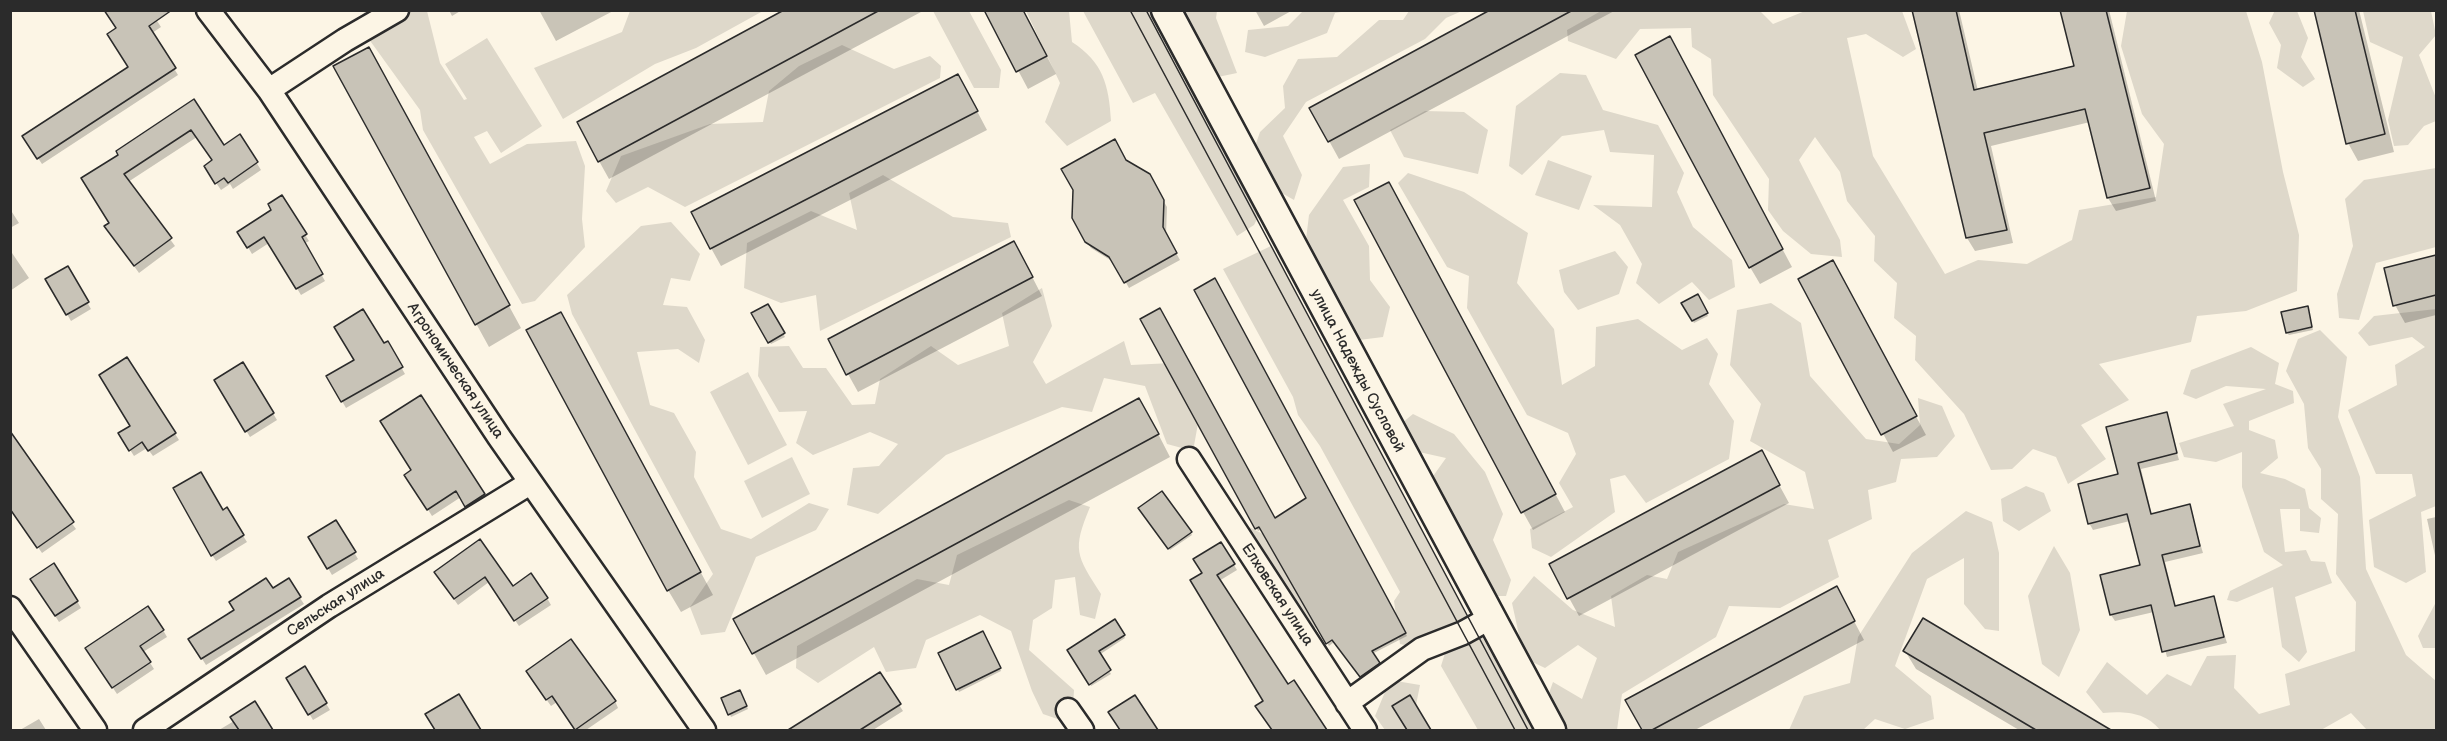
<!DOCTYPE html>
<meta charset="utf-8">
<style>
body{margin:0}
#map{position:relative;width:2447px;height:741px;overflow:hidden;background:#fcf5e5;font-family:"Balsamiq Sans",sans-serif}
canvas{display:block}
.frame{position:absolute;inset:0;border:12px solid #2b2b2b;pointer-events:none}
</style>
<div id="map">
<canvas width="2447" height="741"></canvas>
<div class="frame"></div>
</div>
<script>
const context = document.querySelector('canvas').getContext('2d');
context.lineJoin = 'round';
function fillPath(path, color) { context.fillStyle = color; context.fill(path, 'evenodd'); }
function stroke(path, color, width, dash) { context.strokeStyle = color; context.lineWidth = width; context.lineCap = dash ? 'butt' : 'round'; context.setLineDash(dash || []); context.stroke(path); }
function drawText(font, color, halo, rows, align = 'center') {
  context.font = font + ' "Balsamiq Sans",sans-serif'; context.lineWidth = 4.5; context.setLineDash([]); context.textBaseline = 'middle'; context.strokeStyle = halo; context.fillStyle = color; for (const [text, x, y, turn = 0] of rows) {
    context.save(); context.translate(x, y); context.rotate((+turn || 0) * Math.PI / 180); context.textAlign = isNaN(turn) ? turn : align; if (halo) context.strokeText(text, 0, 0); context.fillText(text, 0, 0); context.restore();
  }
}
const green = new Path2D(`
 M2275 10 2297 11 2308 38 2301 57 2315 79 2303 87 2277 68 2281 45 2269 23Z
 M365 11H427L440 63 464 100 467 99 445 64 487 38 542 126 501 153 487 131 474 137 490 164 527 144 576 141 585 166 582 219 585 247 535 301 522 304 423 130 420 110 358 24Z
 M630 11V10L763 11 696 48 655 64 563 119 534 68 622 32Z
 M933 11H969L1001 70 999 88H974Z
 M1026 11H1069L1072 42C1103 62 1109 85 1111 121L1067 146 1045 122 1060 83Z
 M1083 11H1151L1260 213 1254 225 1237 236 1155 93 1133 103Z
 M1175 11H1217L1216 18 1237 73 1213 78Z
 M1303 11H1347L1335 13 1327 33 1265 57 1245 52 1248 30 1288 26Z
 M1409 11H1462L1446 18 1425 39 1306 102 1283 136 1302 175 1294 200 1266 184 1252 155 1260 132 1285 108 1283 86 1298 59 1337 57 1379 20H1403Z
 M1601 11H1760L1773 24 1805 11H1902L1916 49 1903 57 1866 34 1847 38 1873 156 1945 274 1978 260 2027 264 2072 240 2079 210 2156 197 2164 144 2142 114 2121 46 2127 11H2246L2262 62 2283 172 2299 235 2297 291 2246 311 2197 316 2191 342 2099 364 2129 400 2081 425 2106 459 2068 484 2056 457 2033 449 2012 469 1991 470 1964 414 1915 360 1916 336 1894 318 1897 283 1874 261 1875 236 1847 201 1840 172 1815 137 1799 160 1840 240 1842 257 1811 254 1783 231 1768 210 1769 179 1713 95 1711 59 1692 47 1691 28 1640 29 1616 59 1568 41 1567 30Z
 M2363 11H2431L2436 35 2419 55 2436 98V121L2424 126 2408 145 2394 146 2388 120 2403 57 2370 42Z
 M842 45 894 69 930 56 941 66 940 78 685 207 648 187 616 203 606 191 621 156 710 124 763 122 769 91 799 66Z
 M1560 73 1586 75 1603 110 1658 125 1684 173 1677 192 1693 227 1732 260 1735 287 1709 300 1692 282 1659 304 1636 283 1642 264 1620 225 1593 205 1652 207 1654 155 1610 152 1604 130 1562 136 1522 175 1509 166 1516 106Z
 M1425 111 1464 112 1488 130 1478 174 1404 157 1390 130Z
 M1548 160 1592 176 1579 210 1535 195Z
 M1370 164 1369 187 1343 200 1369 246 1370 280 1390 307 1383 337 1359 340 1330 310 1304 256 1309 215 1343 167Z
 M2436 168V247L2376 263 2359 320 2339 318 2337 294 2353 246 2345 199 2364 180Z
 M1408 173 1464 192 1528 233 1517 283 1554 329 1562 385 1595 366 1596 327 1638 319 1682 350 1707 338 1718 354 1709 384 1734 421 1729 459 1646 503 1625 475 1610 479 1615 512 1551 557 1532 548 1530 529 1573 507 1559 483 1576 454 1568 433 1527 415 1467 308 1469 276 1447 267 1398 183Z
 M883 175 953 217 1008 223 1011 237 820 331 816 295 781 303 744 288 747 243 811 211 857 230 849 193Z
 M671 222 700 254 690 281 671 278 663 305 687 307 705 340 699 363 678 349 637 352 650 405 674 413 696 452 694 477 721 529 751 539 809 503 829 509 816 530 756 557 725 632 701 635 690 607 713 574 572 314 567 295 641 226Z
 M1271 246 1467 616 1444 628 1442 637 1414 647 1400 644 1394 601 1400 592 1320 446 1298 415 1293 397 1223 269Z
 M1615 251 1628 267 1619 294 1578 310 1564 292 1559 270Z
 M1042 288 1052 326 1033 362 1046 384 1124 341 1131 365 1172 363 1199 418 1193 451 1167 444 1145 386 1104 378 1092 412 1062 407 946 455 878 514 847 505 853 468 879 466 898 444 870 432 813 455 796 443 807 411 779 412 758 376 760 347 789 346 803 368H826L852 405 875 404 880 379 931 346 958 365 1009 346 1002 313Z
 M1771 303 1801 323 1810 376 1866 439 1899 444 1920 425 1918 398 1942 406 1955 436 1937 457 1901 459 1896 482 1868 490 1872 519 1828 540 1839 577 1780 608 1729 606 1716 637 1622 694 1617 730H1557L1544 707 1553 682 1582 699 1597 658 1578 645 1545 668 1524 658 1512 603 1534 576 1573 610 1615 627 1611 596 1647 575 1667 579 1678 552 1784 504 1814 509 1805 472 1750 441 1761 404 1730 365 1737 310Z
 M2436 309V506L2421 512 2426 572 2406 583 2374 567 2369 520 2416 496 2412 474H2376L2348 410 2397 385 2395 365 2425 347 2412 337 2369 346 2358 333 2374 316Z
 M2320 330 2347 357 2338 417 2360 477 2366 569 2406 655 2436 681V730H2367L2351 713 2321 730H2160C2146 712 2124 711 2103 713L2086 692 2107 662 2147 695 2167 674 2191 686 2207 656 2236 655 2234 688 2259 714 2290 705 2285 674 2355 651 2356 602 2336 574 2338 514 2321 499V469L2308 448 2304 404 2286 371 2298 339Z
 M2251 347 2279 363 2275 384 2293 391 2294 403 2249 421V430L2275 440 2278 458 2260 473 2285 479 2305 489 2309 508 2321 518 2319 533 2300 531V509H2280L2285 552 2306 550 2311 561 2325 562 2332 583 2295 597 2307 652 2299 662 2282 647 2273 587 2237 602 2227 600 2230 591 2283 565 2264 552 2242 487V452L2216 462 2184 457 2179 443 2234 426 2223 404 2266 389 2226 386 2196 399 2183 394 2191 370Z
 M748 372 787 445 748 465 710 392Z
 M1413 414 1454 434 1485 472 1503 514 1493 540 1511 580 1506 596H1493L1431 479 1446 458 1419 452 1402 423Z
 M792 457 810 494 762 518 744 481Z
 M2026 486 2044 493 2051 511 2019 531 2003 521 2001 499Z
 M1069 500 1090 507C1072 550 1076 555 1101 594L1095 619 1080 615 1075 577 1055 580 1052 608 1033 620 1029 650 1074 690 1072 724 1043 714 1032 691 1011 631 980 615 926 640 916 668 886 672 874 647 818 683 796 668 797 646 917 579 949 585 957 555Z
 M1966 511 1992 522 1999 553V631L1985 629 1964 604V558L1927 579 1895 666 1931 696 1934 719 1905 729 1875 719 1863 730H1789L1804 696 1850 683 1858 637 1912 553Z
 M1237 521 1269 537 1320 621 1305 644 1290 636 1256 568 1232 548Z
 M2054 546 2070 573 2080 630 2059 677 2042 664 2028 596Z
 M2436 602V648H2423L2418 636Z
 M1479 631 1533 730H1478L1441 666 1446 650Z
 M1390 680 1420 685 1411 730H1385L1375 716Z`);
const shadow = new Path2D(`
 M150 10 161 27 152 33 178 75 42 164 28 143 130 67Z
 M449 10H462L452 16Z
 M539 10H615L556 41Z
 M787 10 921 12 609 179 599 161Z
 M986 10H1023L1056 74 1028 89Z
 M1255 10H1293L1264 26Z
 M1494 10H1616L1339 159 1311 108Z
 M1914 10H1959L1978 91 2076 67 2062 10H2109L2156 201 2116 211 2108 198 2090 122 1991 146 2013 243 1975 251 1967 238Z
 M2316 10H2359L2394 152 2358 161 2348 143Z
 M1679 56 1792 267 1760 284 1750 267Z
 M335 67 381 71 521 328 489 347Z
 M968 94 987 130 721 266 711 248Z
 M194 101 223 147 240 136 261 170 233 189 230 184 221 190 210 174 214 161 197 137 128 182 175 246 139 273 106 227 111 223 120 155Z
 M1125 162 1160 195 1167 207 1166 235 1180 260 1129 288 1115 263 1091 248 1086 241 1074 190Z
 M281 197 309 241 304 244 325 281 301 295 269 243 252 254 239 232 273 211Z
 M1399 201 1565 512 1533 530 1523 512Z
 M10 209 19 223 10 228Z
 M10 250 29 278 10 291Z
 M2436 257V315L2405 323 2395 305 2386 269Z
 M1024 261 1042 296 858 392 848 374Z
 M67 268 91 309 71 321 47 280Z
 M1215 280 1407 636 1372 654 1380 666 1362 679 1334 642 1329 646 1262 529 1258 531 1142 320 1274 520 1308 498Z
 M1800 280H1843L1926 435 1893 452Z
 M1697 296 1708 316 1694 323 1683 303Z
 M767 306 785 337 771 344 753 314Z
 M2308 310 2313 330 2289 335 2287 333Z
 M573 336 713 595 681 612 668 590Z
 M387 343 405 374 346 408 328 377Z
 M127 359 179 440 153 456 147 448 134 456 120 434 132 426Z
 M243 364 277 420 250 437 216 381Z
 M420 397 488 502 470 512 461 497 432 516 406 475 413 471Z
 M2166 414 2179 460 2141 469 2152 515 2189 506 2203 553 2165 562 2176 607 2213 598 2227 643 2167 657 2154 612 2115 621 2111 615 2102 576 2141 566 2130 521 2093 530 2089 523 2119 475Z
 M1152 422 1170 457 766 675 735 619Z
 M1771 470 1789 503 1579 616 1551 565Z
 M50 493 76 529 42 553 22 524Z
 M1162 493 1192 535 1170 550 1140 508Z
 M226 509 247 542 216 561 195 529Z
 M2436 517V560L2427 519Z
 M336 522 358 559 332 575 310 538Z
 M479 541 513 588 547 598 551 605 519 626 489 582 458 605 440 579Z
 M1221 544 1237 570 1219 581 1287 686 1293 682 1325 730H1273L1260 712 1265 701 1204 574Z
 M288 580 304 604 206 665 190 640Z
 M36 586 77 601 81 608 59 622Z
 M1846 606 1864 640 1695 730H1644L1627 700Z
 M1924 620 2108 730H2019L1916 669 1905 651Z
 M1115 621 1125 638 1099 655 1111 674 1091 686 1069 651Z
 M163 630 167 637 143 652 154 669 117 694 91 655Z
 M983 633 1001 671 959 692 940 654Z
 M304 668 330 710 313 720 288 678Z
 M879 674 903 711 873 730H791Z
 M531 678 615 701 618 708 586 730H577L557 702 551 706Z
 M740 692 748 709 731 717 723 699Z
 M458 696 479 730H436L427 715Z
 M254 703 271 730H219L234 721Z
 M39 719 46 730H20Z`);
const building = new Path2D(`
 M104 10H172L149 26 176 68 37 159 22 136 128 67 107 34 116 28Z
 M784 10H880L598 162 577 122Z
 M984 10H1023L1047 56 1016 72Z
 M1490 10H1573L1328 142 1309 108Z
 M1912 10H1956L1974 90 2074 66 2060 10H2106L2150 188 2107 198 2085 109 1984 133 2007 230 1966 238Z
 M2314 10H2355L2385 134 2346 144Z
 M1670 36 1783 249 1749 268 1635 55Z
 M369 47 510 305 475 325 333 66Z
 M958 74 978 111 710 249 691 212Z
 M194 99 224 145 240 134 258 162 228 183 224 178 215 184 204 166 212 160 191 130 124 174 172 238 134 266 104 226 109 223 81 178 118 155 116 151Z
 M1115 139 1126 160 1150 174 1164 200 1163 227 1177 253 1124 283 1109 257 1085 242 1072 218 1073 190 1061 169Z
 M1389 182 1556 494 1521 513 1354 200Z
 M282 195 307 234 302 237 323 274 296 289 264 237 247 248 237 232 271 210 268 204Z
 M1014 241 1033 277 846 375 828 339Z
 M2436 255V295L2393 306 2384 268Z
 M1833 260 1917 416 1881 435 1798 279Z
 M68 266 89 302 66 315 45 279Z
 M1215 278 1406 633 1372 651 1380 663 1360 677 1332 640 1326 644 1259 527 1255 529 1140 319 1160 308 1275 518 1306 498 1194 290Z
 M1698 294 1708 313 1692 321 1681 303Z
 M768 304 785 333 768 343 751 313Z
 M2308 306 2312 327 2286 333 2281 312Z
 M363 309 384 343 388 341 403 367 341 402 326 376 354 360 334 327Z
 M561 312 701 572 667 591 526 330Z
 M127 357 176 433 148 451 142 442 129 451 118 433 130 426 99 375Z
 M243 362 274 413 245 432 214 380Z
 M421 395 485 494 465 507 456 491 427 510 404 475 411 470 380 421Z
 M1139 398 1159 434 752 654 733 619Z
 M2167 412 2177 453 2138 463 2151 514 2190 504 2200 546 2162 555 2175 606 2214 596 2224 637 2162 652 2151 605 2110 615 2100 575 2140 565 2127 514 2088 524 2078 484 2118 474 2106 427Z
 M10 431 74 522 37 548 10 509Z
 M1762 450 1780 485 1567 599 1549 564Z
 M201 472 223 510 227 507 244 535 211 556 173 488Z
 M1162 491 1192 532 1168 549 1138 508Z
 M336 520 356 552 327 569 308 537Z
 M480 539 513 586 531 573 548 598 514 621 485 577 454 599 434 572Z
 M1221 542 1235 564 1217 575 1288 684 1294 680 1327 730H1272L1255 706 1263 701 1190 580 1202 573 1193 559Z
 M54 563 78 601 55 616 30 579Z
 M266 578 273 588 289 578 301 597 201 659 188 639 234 610 229 602Z
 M1837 586 1855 621 1652 730H1642L1625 700Z
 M148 606 164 630 140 646 151 662 112 688 85 648Z
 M1923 618 2111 730H2036L1903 651Z
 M1115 619 1125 635 1099 651 1111 670 1089 685 1067 650Z
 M983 631 1001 668 956 690 938 653Z
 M571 639 616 701 575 730 552 696 546 700 526 671Z
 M305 666 327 703 308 715 286 678Z
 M880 672 901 704 860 730H788Z
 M740 690 747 706 728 715 721 698Z
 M459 694 481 730H435L425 714Z
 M1135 695 1158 730H1120L1108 712Z
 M1410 695 1431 730H1407L1392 706Z
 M255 701 273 730H239L230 717Z`);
const minor = new Path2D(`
 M208 10 269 90 499 437 704 730
 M269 90 345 40 397 10
 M1189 459 1365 730
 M10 608 95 730
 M1347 703 1422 649 1463 633 1490 618
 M1068 710 1082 730
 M145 730 329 606 530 483`);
const major = new Path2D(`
 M1166 10 1551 730`);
const tram = new Path2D(`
 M1130 10 1515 730
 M1146 10 1528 730`);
const streetNames = [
 ["Агрономическая улица",455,371,56],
 ["улица Надежды Сусловой",1357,371,62],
 ["Елховская улица",1277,595,57],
 ["Сельская улица",336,603,-33]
];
fillPath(green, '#ded8ca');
fillPath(shadow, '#0003');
fillPath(building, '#c8c3b7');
stroke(building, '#2b2b2b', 1.5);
stroke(minor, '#2b2b2b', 27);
stroke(major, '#2b2b2b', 33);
stroke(minor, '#fcf5e5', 22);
stroke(major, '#fcf5e5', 28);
stroke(tram, '#2b2b2b', 1.5);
drawText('15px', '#2b2b2b', '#fcf5e5', streetNames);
</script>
